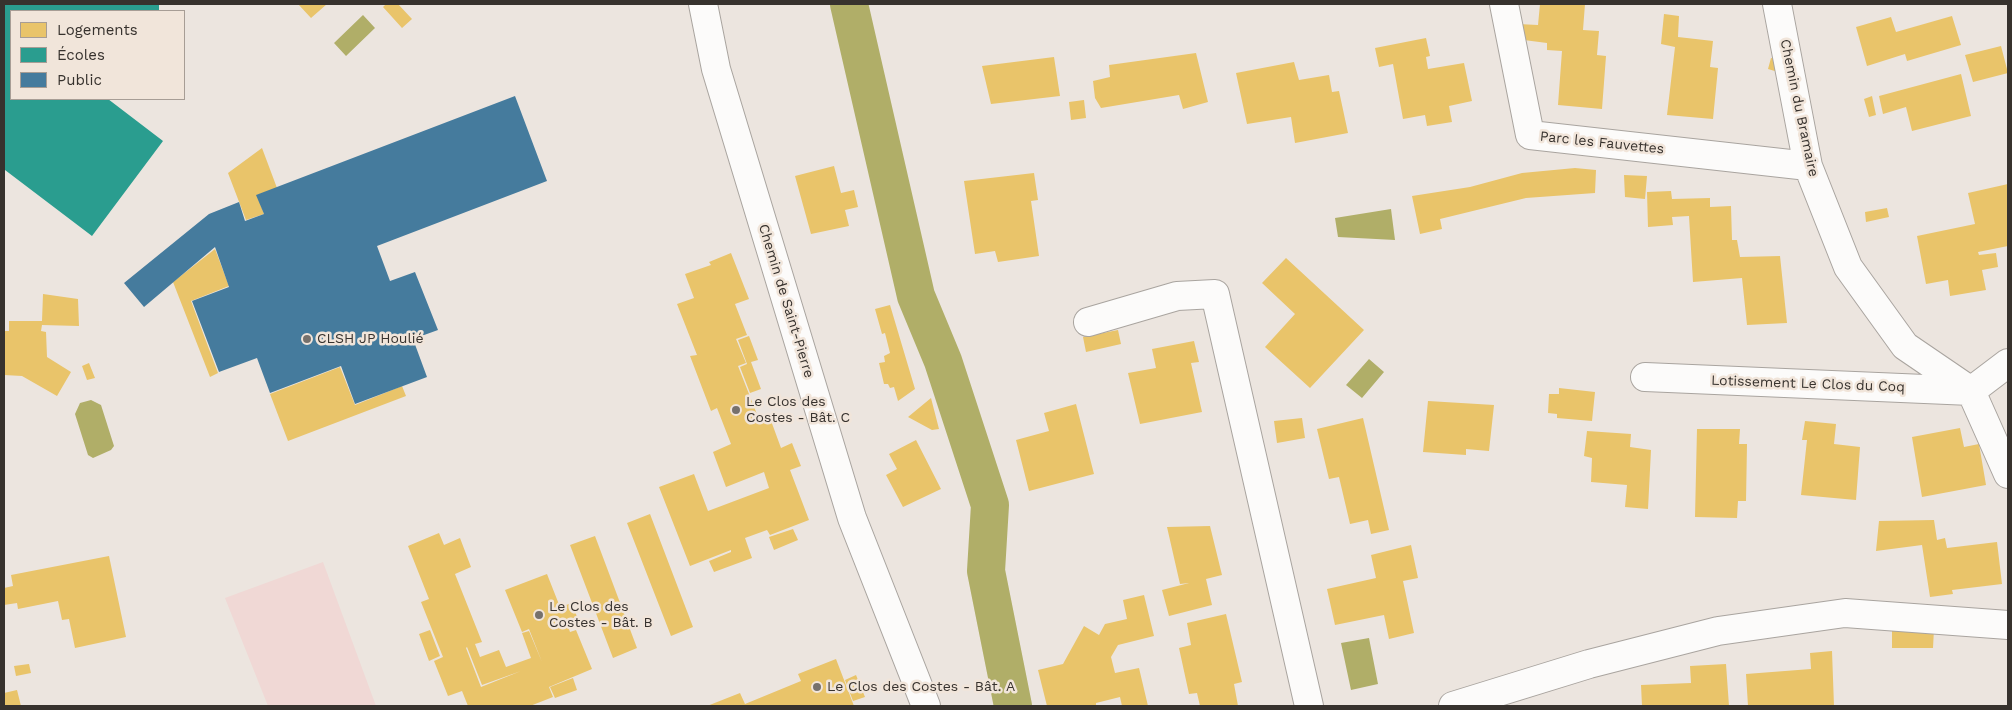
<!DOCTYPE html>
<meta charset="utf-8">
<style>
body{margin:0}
#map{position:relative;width:2012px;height:710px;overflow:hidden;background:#ece5df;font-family:"Work Sans",sans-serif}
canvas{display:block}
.frame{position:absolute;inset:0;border:5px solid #37322e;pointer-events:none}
.legend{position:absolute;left:10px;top:10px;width:175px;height:90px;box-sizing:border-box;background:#f1e5da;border:1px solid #a79d95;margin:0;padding:6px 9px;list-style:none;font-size:15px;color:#37322e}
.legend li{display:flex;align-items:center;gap:10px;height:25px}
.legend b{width:25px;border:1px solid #a79d95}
</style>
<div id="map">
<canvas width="2012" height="710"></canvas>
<div class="frame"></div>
<ul class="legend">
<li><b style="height:14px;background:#e9c46a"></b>Logements</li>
<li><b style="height:14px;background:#2a9d8f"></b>Écoles</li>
<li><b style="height:14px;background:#457b9d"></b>Public</li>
</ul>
</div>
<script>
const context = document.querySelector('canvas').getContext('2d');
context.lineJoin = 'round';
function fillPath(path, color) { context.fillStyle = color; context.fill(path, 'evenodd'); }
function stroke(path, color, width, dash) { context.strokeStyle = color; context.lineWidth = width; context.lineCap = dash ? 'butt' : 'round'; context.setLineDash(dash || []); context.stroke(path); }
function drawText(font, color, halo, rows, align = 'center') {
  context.font = font + ' "Work Sans",sans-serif'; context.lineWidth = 5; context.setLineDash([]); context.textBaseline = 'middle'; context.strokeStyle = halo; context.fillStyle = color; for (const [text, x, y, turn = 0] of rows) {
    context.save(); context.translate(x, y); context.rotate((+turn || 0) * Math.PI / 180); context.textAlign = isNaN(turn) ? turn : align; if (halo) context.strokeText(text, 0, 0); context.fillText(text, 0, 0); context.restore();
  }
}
const green = new Path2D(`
 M323 562 376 706H268L225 598Z`);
const water = new Path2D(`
 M363 15 375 28 346 56 334 43Z
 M1391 209 1395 240 1338 237 1335 218Z
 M1369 359 1384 372 1362 398 1346 385Z
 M91 400 101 405 114 446 111 450 93 458 88 455 75 414 80 403Z
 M1369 638 1378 684 1351 690 1341 643Z`);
const homes = new Path2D(`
 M298 4H327L311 18Z
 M386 4H398L412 19 402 28 383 7Z
 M1540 4H1585L1583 30 1599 31 1597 55 1606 56 1602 109 1558 105 1562 51 1547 50V43L1516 39 1518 24 1538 25Z
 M1664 14 1679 16 1678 37 1713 41 1710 67 1718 68 1713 119 1667 115 1675 47 1661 44Z
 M1952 16 1961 45 1907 61 1905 54 1867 66 1856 27 1891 17 1896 32Z
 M1426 38 1430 56 1426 57 1428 69 1464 63 1472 101 1449 106 1452 122 1427 126 1425 115 1403 119 1393 64 1379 67 1375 48Z
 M2001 46 2008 73 1973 82 1965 55Z
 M1196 53 1208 102 1183 109 1179 95 1101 108 1095 98 1093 81 1110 77 1109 65Z
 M1054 57 1060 96 991 104 982 66Z
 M1771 58 1781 60 1778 72 1768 69Z
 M1294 62 1299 80 1329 75 1332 92 1339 91 1348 133 1295 143 1291 117 1247 124 1236 73Z
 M1961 74 1971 116 1912 131 1906 107 1883 114 1879 96Z
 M1872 96 1876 115 1869 117 1864 99Z
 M1084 100 1086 118 1071 120 1069 102Z
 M262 148 277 188 257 195 264 214 246 220 228 173Z
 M834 166 841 193 854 190 858 207 845 210 849 226 811 234 795 176Z
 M1575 168 1596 170 1595 193 1526 198 1440 219 1442 229 1420 234 1412 196 1470 187 1522 173Z
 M1034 173 1038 200 1031 201 1039 256 998 262 995 251 975 254 964 181Z
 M1624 175 1647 176 1645 199 1625 197Z
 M2008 184V246L1978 252 1979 255 1996 253 1998 267 1982 270 1986 290 1950 296 1948 280 1926 284 1917 236 1975 224 1968 193Z
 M1671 191 1672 199 1710 198V207L1731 206 1732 240H1737L1740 257 1780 256 1787 323 1747 325 1742 278 1693 282 1689 216 1672 217 1673 225 1648 227 1647 192Z
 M1887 208 1889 217 1866 222 1865 212Z
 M215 249 229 286 191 301 218 373 210 377 173 282Z
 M731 253 749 299 735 304 747 335 736 339 746 363 738 366 760 422 770 418 781 448 792 443 801 466 790 470 809 520 770 535 767 530 745 538 752 558 714 572 709 561 731 552V550L690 566 659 487 694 474 708 511 769 488 764 472 726 487 713 452 731 444 717 408 711 411 690 356 697 355 677 304 694 298 685 274 711 265 709 262Z
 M1286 258 1364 330 1310 388 1265 347 1295 314 1262 283Z
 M43 294 78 299 79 326 42 325 41 331 46 332 47 357 71 372 57 396 22 376 4 375V331H9V321H42Z
 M890 305 915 389 898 401 894 387 890 388 888 384H884L879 363 885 362 884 356 890 353 885 333 882 334 875 309Z
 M1118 330 1121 344 1086 352 1083 337Z
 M749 336 758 360 751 362 761 389 750 393 740 367 747 364 738 340Z
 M1194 341 1199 362 1191 363 1202 412 1140 424 1128 373 1156 368 1152 349Z
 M89 363 95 378 87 380 82 366Z
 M340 367 355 405 402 386 406 396 288 441 270 394Z
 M1559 388 1595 392 1592 421 1557 418V414L1548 413 1549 394H1559Z
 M931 398 939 429 932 430 908 417Z
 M1428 401 1494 405 1489 451 1466 449V455L1423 452Z
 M1076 404 1094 474 1029 491 1016 440 1049 431 1044 413Z
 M1302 418 1305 438 1277 443 1274 421Z
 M1363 418 1389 530 1371 534 1368 520 1350 524 1339 477 1329 479 1317 429Z
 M1805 421 1836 424 1834 444 1860 447 1856 500 1801 495 1807 440H1802Z
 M1960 428 1964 447 1979 444 1986 485 1922 497 1912 437Z
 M1697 429H1740L1739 444H1747L1746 501H1738L1737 518 1695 517Z
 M1587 431 1631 434 1630 447 1651 450 1648 509 1625 507 1627 485 1591 482 1592 458 1584 456Z
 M916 440 941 489 903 507 886 475 897 469 889 454Z
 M650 514 693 627 671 636 627 523Z
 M1934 520 1937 540 1945 538 1947 548 1997 542 2002 584 1952 590 1953 594 1930 597 1922 545 1876 551 1879 521Z
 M1210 526 1222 575 1206 579 1212 605 1169 616 1162 590 1189 583 1180 584 1167 527Z
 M793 529 798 540 774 550 769 537Z
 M439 533 444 545 460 538 471 567 455 574 482 642 475 644 480 657 499 650 506 667 531 658 522 633 529 631 542 662 529 629 522 632 505 590 547 574 560 607 572 603 580 625 569 629 570 632 576 630 592 669 549 687 553 697 530 706H468L462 691 448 696 434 661 443 657 421 602 429 599 408 546ZM467 647 482 685 521 671 481 687 466 648Z
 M595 536 637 648 613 658 570 545Z
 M1411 545 1418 578 1403 581 1414 633 1389 639 1384 615 1335 625 1327 589 1376 578 1371 555Z
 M109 556 126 637 75 648 69 619 62 620 58 601 18 609 17 603 4 605V588L13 586 11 575Z
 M1144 595 1154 636 1118 645 1111 657 1115 673 1139 668 1148 706H1122L1120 697 1096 703V706H1047L1038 670 1063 664 1084 626 1099 635 1105 624 1127 619 1123 600Z
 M1226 614 1242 682 1234 684 1238 706H1200L1197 693 1189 694 1179 648 1191 645 1187 623Z
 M1892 628 1934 629 1933 648H1892Z
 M430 630 440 656 429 661 419 634Z
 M1832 651 1834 706H1748L1746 674 1811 669 1810 653Z
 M836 659 854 706H707L740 693 745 704 801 681 798 674Z
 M29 664 31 673 16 676 14 666Z
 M1726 664 1729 706H1642L1641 685 1691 683 1690 666Z
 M856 675 865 697 853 701 845 680Z
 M573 678 577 690 555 698 550 687Z
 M17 690 21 706H4V693Z`);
const schools = new Path2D(`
 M4 4H159V11H11V99H108L163 141 92 236 5 170 4 172Z`);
const public = new Path2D(`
 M515 96 547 181 377 246 390 281 415 272 438 330 413 339 427 377 355 404 341 366 270 393 257 358 219 372 192 301 229 287 215 247 144 307 124 283 209 214 239 202 245 221 264 214 256 195Z`);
const canal = new Path2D(`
 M849 4 916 296 943 361 990 505 986 571 1013 706`);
const minor = new Path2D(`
 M703 4 716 69 852 518 926 706
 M1504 4 1530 135 1808 166
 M1777 4 1808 166 1848 267 1905 346 1971 391 2008 474
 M1088 322 1177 296 1215 294 1309 706
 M1645 377 1971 391 2008 363
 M1453 706 1589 664 1718 631 1845 613 2008 625`);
const markers = [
 [307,339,5,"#76716c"],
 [736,410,5,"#76716c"],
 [539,615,5,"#76716c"],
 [817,687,5,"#76716c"]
];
const streetNames = [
 ["Chemin du Bramaire",1799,108,78],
 ["Parc les Fauvettes",1602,143,6],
 ["Chemin de Saint-Pierre",786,301,73],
 ["Lotissement Le Clos du Coq",1808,384,2]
];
const poiNames = [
 ["CLSH JP Houlié",317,339],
 ["Le Clos des",746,402],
 ["Costes - Bât. C",746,418],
 ["Le Clos des",549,607],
 ["Costes - Bât. B",549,623],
 ["Le Clos des Costes - Bât. A",827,687]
];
fillPath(green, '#f0d8d5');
fillPath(water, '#b0ae68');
fillPath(homes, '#e9c46a');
fillPath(schools, '#2a9d8f');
fillPath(public, '#457b9d');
stroke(canal, '#b0ae68', 38);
stroke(minor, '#a9a49f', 30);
stroke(minor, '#fcfbfa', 28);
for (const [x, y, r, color] of markers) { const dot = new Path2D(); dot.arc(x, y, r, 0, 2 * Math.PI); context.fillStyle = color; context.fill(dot); stroke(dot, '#f1e5da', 2); }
drawText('14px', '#37322e', '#f1e5da', streetNames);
drawText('14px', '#37322e', '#f1e5da', poiNames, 'left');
</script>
